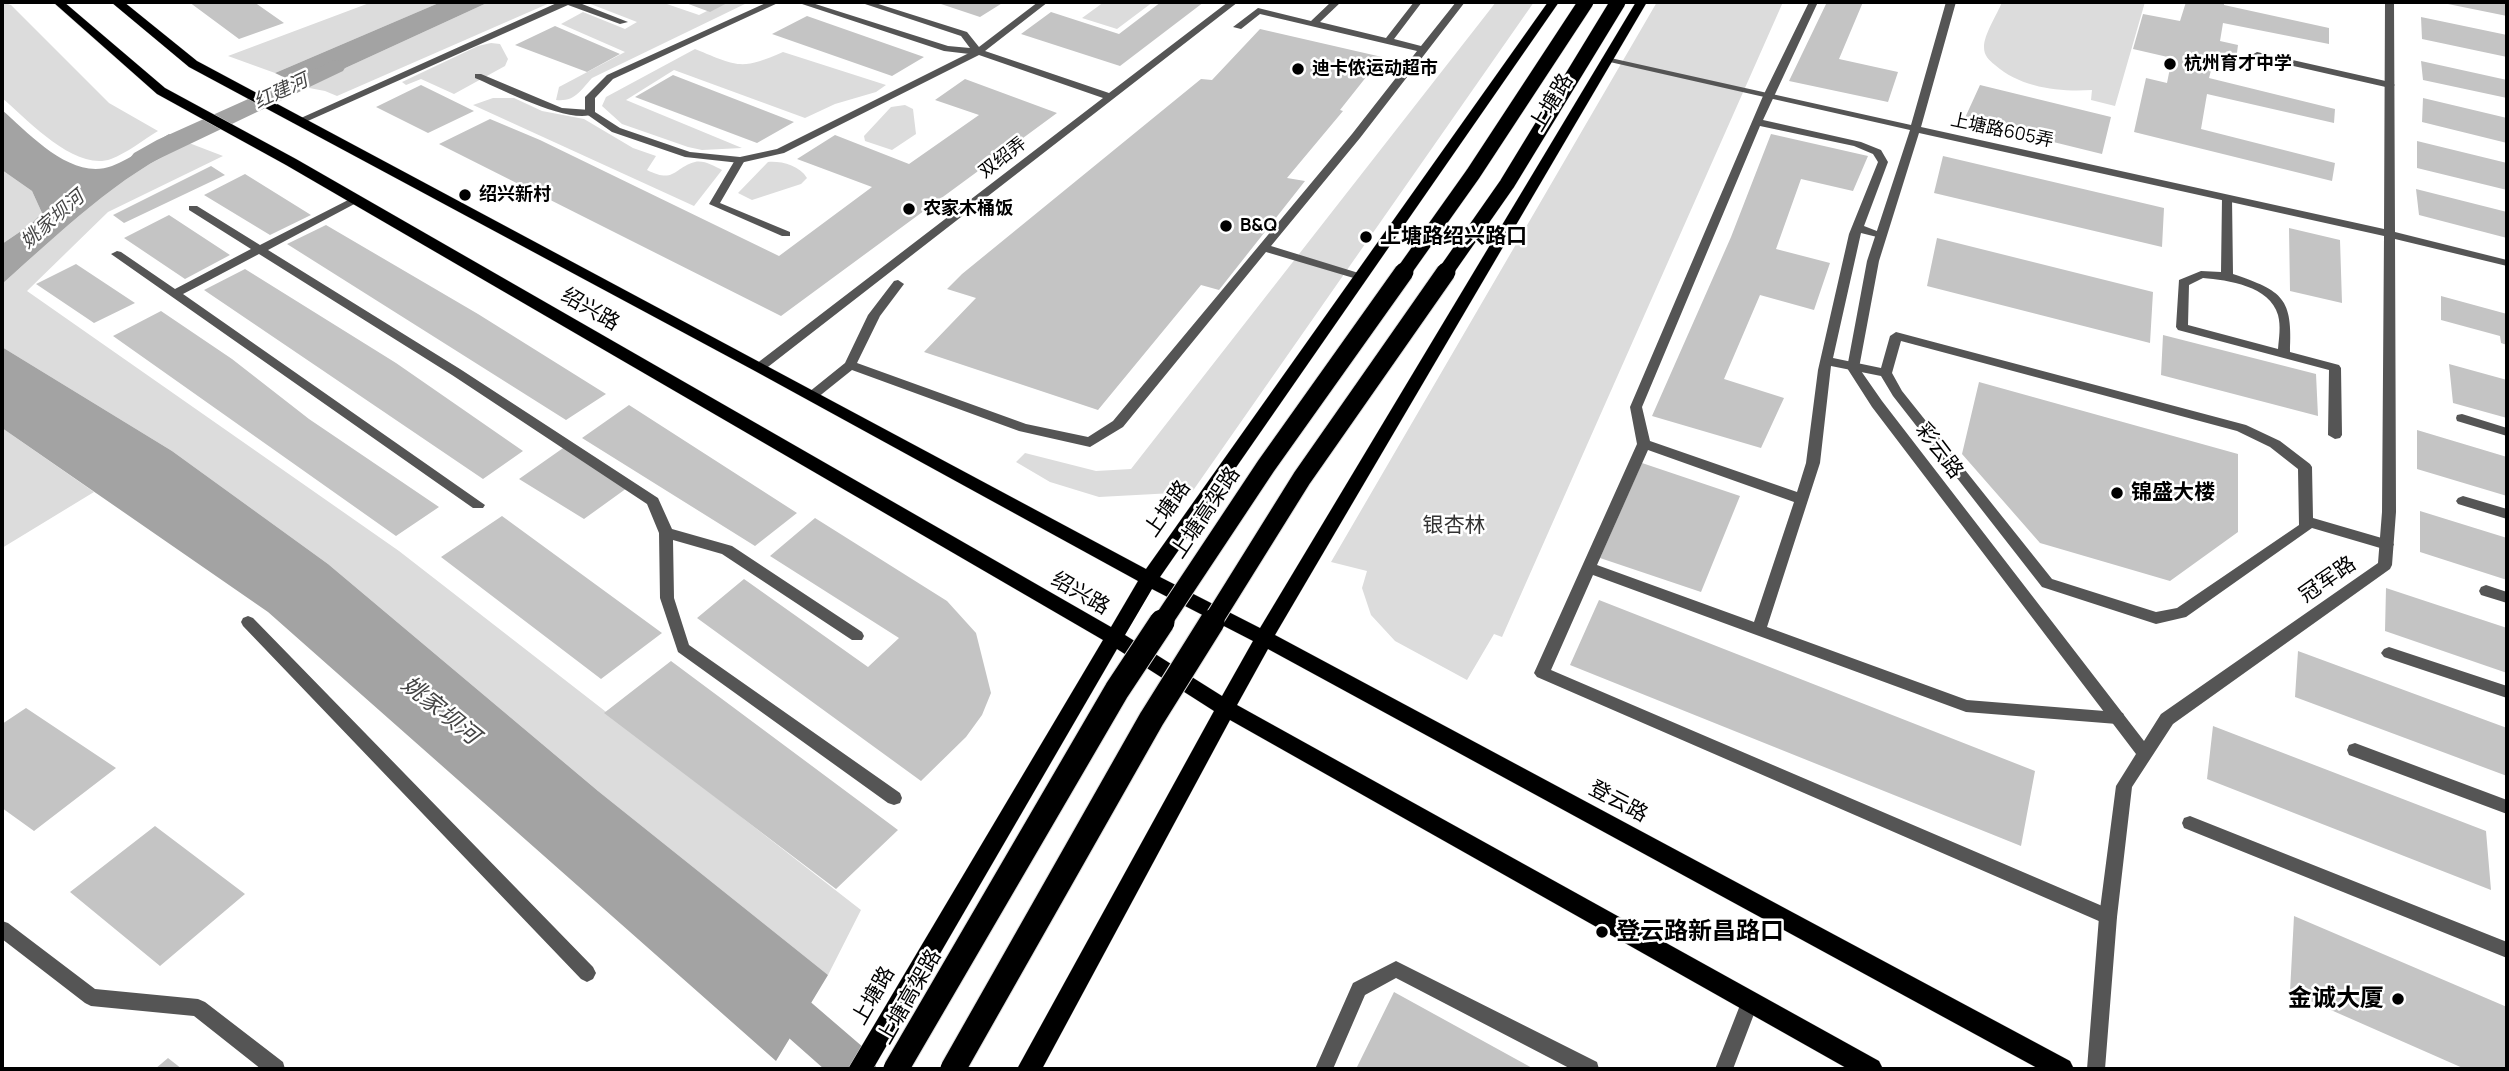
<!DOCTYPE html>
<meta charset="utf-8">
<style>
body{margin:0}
#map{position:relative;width:2509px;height:1071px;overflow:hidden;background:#fff;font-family:Manrope,sans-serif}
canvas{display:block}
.frame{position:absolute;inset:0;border:4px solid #000;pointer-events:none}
</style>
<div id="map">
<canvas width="2509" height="1071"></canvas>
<div class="frame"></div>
</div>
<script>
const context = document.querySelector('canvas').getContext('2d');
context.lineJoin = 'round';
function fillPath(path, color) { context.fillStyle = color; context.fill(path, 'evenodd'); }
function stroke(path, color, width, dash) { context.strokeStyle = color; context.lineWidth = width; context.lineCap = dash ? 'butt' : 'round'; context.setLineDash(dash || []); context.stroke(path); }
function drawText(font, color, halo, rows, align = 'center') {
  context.font = font + ' Manrope,"Noto Sans SC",sans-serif'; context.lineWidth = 5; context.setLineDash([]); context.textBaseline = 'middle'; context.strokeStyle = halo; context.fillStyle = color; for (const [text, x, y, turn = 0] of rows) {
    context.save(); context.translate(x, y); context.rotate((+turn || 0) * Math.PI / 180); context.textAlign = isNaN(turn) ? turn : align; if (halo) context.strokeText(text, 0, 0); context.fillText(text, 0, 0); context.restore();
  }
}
const green = new Path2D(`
 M2 2 11 5 109 103 158 131C143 140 127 153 111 159 75 172 27 119 2 98Z
 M372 2H441L275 73 228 56Z
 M489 2H552L337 96 325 91 304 87Z
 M590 2H661L699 15 725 2H749L592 78C580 91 575 102 556 100L559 87 625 52 561 24 583 12 625 29 637 22 588 3Z
 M1104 2H1153L1117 29 1082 18Z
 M1496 2H1534L1192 492 1099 497 1050 482 1016 462 1025 453 1096 471 1131 469Z
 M1657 2H1783L1502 637 1494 634 1467 680 1395 641 1371 615 1362 588 1367 571 1331 562Z
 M2002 2H2145L2115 106 2091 100 2092 90C2059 92 2021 88 1995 65 1989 60 1984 56 1984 47 1984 34 1997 15 2002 2Z
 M491 43 500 44 508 59 505 66 454 94 421 79 406 85 402 82 478 46Z
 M695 49C737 66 740 71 783 52L886 85 876 92 835 104 805 118 674 70 626 100 742 148 702 150 688 147 622 124 602 106 606 97Z
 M493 98H514L542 111 584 119 633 148 656 156 647 170C675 184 673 168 695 162 704 160 714 166 722 170L694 206 473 105Z
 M905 105 913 109 916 134 892 150 865 141 864 136 891 107Z
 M189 143 223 156 108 212 27 291 399 551 861 910 828 975 598 791 328 564 172 451 2 347V284C61 232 117 176 189 143Z
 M768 162C781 161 799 165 807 178L801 184 752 200 738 193Z
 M2 170 32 191 42 213 30 225 2 244Z
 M2 428 94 492 2 548Z`);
const water = new Path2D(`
 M441 2H489L304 87 275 73Z
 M2 110C30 134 71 181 112 166 132 158 151 144 169 134L189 143C117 176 61 232 2 284V244L30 225 42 213 32 191 2 170Z
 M2 347 172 451 328 564 598 791 828 975 776 1061 268 612 2 428Z`);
const canal = new Path2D(`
 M335 60 343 61 346 66 343 71 150 163H134L130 158 134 153 157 140Z
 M770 974 785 980 871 1054 877 1069H824L755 1008 749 994 755 980Z`);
const building = new Path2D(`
 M189 2H254L284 23 239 39Z
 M683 2H729L710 12Z
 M935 2H1004L980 17Z
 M1161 2H1204L1120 66 1021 34 1051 12 1119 34Z
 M1827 2H1863L1839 59 1898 72 1888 102 1789 81Z
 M2186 2H2224V5L2329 28V44L2223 23 2220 41 2238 45 2236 60 2215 55 2209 78 2335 109 2334 123 2207 94 2201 129 2335 163 2332 181 2134 132 2146 78 2167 83 2172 58 2133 49 2143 14 2180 21Z
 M2443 2H2507V16L2443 3Z
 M807 16 924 57 892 76 772 34Z
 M2421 17 2507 35V57L2422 39Z
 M555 26 620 54 587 72 515 45Z
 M1260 29 1382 57 1340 110 1343 111 1287 178 1305 181 1219 290 1201 285 1098 410 924 352 976 298 947 289 962 274 1201 79 1212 80Z
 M2421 61 2507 80V98L2423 80Z
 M673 75 794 122 757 143 635 97Z
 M965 79 1057 113 781 316 439 144 490 119 540 140 779 256 872 187 797 159 835 135 909 164 979 115 935 100Z
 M421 85 474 111 428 133 376 107Z
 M1980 85 2111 117 2102 154 1964 120Z
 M2423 98 2507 118V143L2422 122Z
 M1771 134 1868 156 1853 191 1801 179 1776 249 1830 263 1814 310 1760 295 1724 379 1784 398 1761 448 1652 416 1731 237Z
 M2417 141 2507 163V190L2417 168Z
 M1943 156 2164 208 2162 247 1934 193Z
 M211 166 225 175 124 223 113 215Z
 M245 174 311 215 270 235 204 195Z
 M2416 189 2507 212V238L2419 215Z
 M169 215 230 255 185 279 124 238Z
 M326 225 478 314 606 394 566 420 287 244Z
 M2289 228 2340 240 2342 303 2290 291Z
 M1937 238 2153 292 2150 343 1927 286Z
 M76 264 135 303 94 323 36 284Z
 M245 269 396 363 523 451 483 479 204 290Z
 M2441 296 2507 314V345L2501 343 2500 336 2441 320Z
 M161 311 232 359 309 419 439 507 396 536 113 336Z
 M2163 335 2316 374 2318 416 2161 375Z
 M2449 364 2507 380V418L2453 403Z
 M1979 382 2238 454V532L2170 581 2040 543 1962 454Z
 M629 405 797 513 755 546 582 438Z
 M2417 430 2507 457V496L2417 469Z
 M566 446 627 488 584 519 519 479Z
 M1642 463 1740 496 1701 592 1600 558Z
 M2420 511 2507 538V580L2420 552Z
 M502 516 662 633 601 679 441 557Z
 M815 518 947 601 976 633 991 693 982 715 966 737 921 781 697 618 744 579 868 667 899 638 770 556Z
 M2386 588 2507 628V673L2385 631Z
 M1599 600 2035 771 2021 846 1570 665Z
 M2298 651 2507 728V776L2295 697Z
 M671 661 898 830 836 889 604 713Z
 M26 708 116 768 34 831 2 808V724Z
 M2213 726 2486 831 2491 890 2207 779Z
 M155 826 245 894 160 966 70 892Z
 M2294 916 2507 1007V1069H2465L2290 992Z
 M1394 992 1534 1069H1356Z
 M168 1058 182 1069H155Z`);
const lane = new Path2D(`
 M559 2H577L628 22 620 24 568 5 301 124 292 122Z
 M796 2H809L948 46 970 48 961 36 859 2H872L967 32 983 52 978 55 944 51Z
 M1331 2H1341L1320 22 1386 38 1414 2H1422L1394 39 1421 46 1456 2H1465L1360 138 1271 246 1365 275V279H1357L1266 252 1123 427 1090 447 1019 431 852 370 817 398H809L807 395 809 392 845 363 868 315 894 281 898 280 904 284 880 316 857 363 1026 424 1088 437 1113 421 1352 134 1417 51 1260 14 1241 29 1233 27 1258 8 1311 21Z
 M1809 2H1818L1763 120 1861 142 1881 150 1888 162 1864 226 1887 235 1881 238 1861 233 1833 358 1881 368 1890 336 1896 332 2246 425 2280 441 2310 464 2312 467 2313 518 2392 541 2394 545 2387 550 2312 528 2186 617 2156 624 2042 587 1893 396 1881 376 1831 366 1820 463 1767 627 1967 700 2117 712 2123 713 2125 718 2123 723 2117 724 1966 712 1593 575 1551 670 2114 911 2117 917 2114 923 2108 925 1537 677 1534 673 1637 444 1630 407 1763 96ZM1760 126 1854 146 1873 154 1878 162 1849 234 1818 370 1806 463 1797 492 1650 441 1642 407ZM1901 341 2237 431 2270 447 2298 469 2299 525 2177 608 2156 612 2052 579 1902 391 1892 373ZM1648 450 1794 502 1754 622 1597 565Z
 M2257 52 2390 82 2395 85 2390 88 2254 57 2252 55Z
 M475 74H481L562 108 590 110 595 113C573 127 499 88 475 78Z
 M740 157 745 160 720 203 790 232V236H782L709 204 735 160Z
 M2227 195 2232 198 2233 274C2283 291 2293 298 2290 352L2339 365 2341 368 2342 435 2340 438 2335 439 2328 435 2329 370 2178 330 2176 327 2179 280 2201 271 2221 272 2222 198ZM2203 278C2228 280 2270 286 2278 315 2281 326 2279 338 2278 349L2188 325 2189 285Z
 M356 196 360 197V201L268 250 460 369 658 498 672 529 732 546 862 632 864 636 862 640H852L722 554 673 540 674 598 689 645 900 793 902 798 900 803 894 805 888 803 678 652 660 598 659 533 647 504 452 375 259 254 183 294 485 505 483 508H473L111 254 117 251 121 252 175 289 251 249 189 210V206H197L260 245Z
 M2462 414 2507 428V436L2457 421 2456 418 2457 415Z
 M2463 496 2507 509V519L2458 504 2456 501 2458 498Z
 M2486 585 2507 592V603L2481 595 2479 591 2481 587Z
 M248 616 253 618 593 967 596 973 593 979 587 982 581 979 243 626 241 622 243 618Z
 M2389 647 2507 686V698L2384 657 2381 653 2384 649Z
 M2355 743 2507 800V814L2349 755 2347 750 2349 745Z
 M2190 816 2507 942V958L2184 828 2182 823 2184 818Z
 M2 921 8 923 95 989 198 999 205 1002 283 1062 285 1069H261L194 1016 91 1006 85 1003 2 939Z
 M1396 961 1597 1062 1599 1069H1571L1396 978 1365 995 1333 1069H1315L1353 983Z
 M1750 992 1756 995 1759 1001 1733 1069H1715L1744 995Z`);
const street = new Path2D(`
 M768 2H780L613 79 595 98V112L620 128 690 152 740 157 777 149 975 50 1038 2H1048L985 51 1109 93 1228 2H1238L764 370 760 371 754 367 756 364 1103 98 979 55 784 153 740 163 685 157 612 132 585 113V97L607 75Z
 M1946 2H1956L1921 127 2384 229 2385 2H2394L2395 232 2507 260V266L2395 239 2396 512 2392 565 2390 569 2173 724 2132 787 2117 917 2105 1069H2087L2099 917 2116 786 2136 754 1872 407 1847 368 1867 261 1910 130 1601 60 1606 57 1911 125ZM1919 133 2384 236 2382 512 2378 563 2161 714 2144 741 1882 401 1859 368 1879 261Z`);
const primary = new Path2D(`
 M53 2H64L165 88 296 159 1111 627 1138 581 755 371 189 67 111 2H124L197 61 1146 569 1548 2H1559L1160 577 1260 628 1636 2H1647L1275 635 2070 1061 2074 1069H2039L1268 649 1237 705 1879 1061 1883 1069H1848L1230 720 1042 1069H1017L1214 711 1117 649 873 1069H848L1103 640 286 165 157 94ZM1152 589 1253 641 1222 696 1125 635Z`);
const highwayBridgeFar2 = new Path2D(`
 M1402 274 1473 174 1586 2
 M1444 274 1507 184 1618 2`);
const highwayBridgeFar1 = new Path2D(`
 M1161 624 1266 466 1404 272
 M1211 624 1302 478 1446 272`);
const highwayBridge = new Path2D(`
 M896 1069 1117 690 1162 622
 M953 1069 1152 718 1212 622`);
const markers = [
 [2170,64,7,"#000"],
 [1298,69,7,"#000"],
 [465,195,7,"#000"],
 [909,209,7,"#000"],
 [1226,226,7,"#000"],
 [1366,237,7,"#000"],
 [2117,493,7,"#000"],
 [1602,932,7,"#000"],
 [2398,999,7,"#000"]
];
const farPoinames = [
 ["杭州育才中学",2184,64],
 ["迪卡侬运动超市",1312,69],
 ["绍兴新村",479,195],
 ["农家木桶饭",923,209],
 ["B&Q",1240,226]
];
const farStreetnames = [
 ["上塘路605弄",2002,131,12],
 ["双绍弄",1003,158,-38]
];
const farWaternames = [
 ["红建河",281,92,-25],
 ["姚家坝河",53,220,-41]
];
const streetNames = [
 ["上塘路",1552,103,-59],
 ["绍兴路",590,310,30],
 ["彩云路",1939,451,53],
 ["上塘路",1168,509,-55],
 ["上塘高架路",1206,513,-56],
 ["冠军路",2328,580,-35],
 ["绍兴路",1080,594,30],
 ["登云路",1618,802,28],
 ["上塘路",874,996,-60],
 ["上塘高架路",910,997,-60]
];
const poiNames = [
 ["上塘路绍兴路口",1380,237],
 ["锦盛大楼",2131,493]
];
const parkNames = [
 ["银杏林",1454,526]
];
const waterNames = [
 ["姚家坝河",440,711,39]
];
const nearPoinames = [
 ["登云路新昌路口",1616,932],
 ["金诚大厦",2384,999,"right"]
];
fillPath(green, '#dcdcdc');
fillPath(water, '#a3a3a3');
fillPath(canal, '#a3a3a3');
fillPath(building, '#c4c4c4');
stroke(primary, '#dbdbdb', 1);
fillPath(lane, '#555');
fillPath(street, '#555');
fillPath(primary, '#000');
stroke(highwayBridgeFar2, '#dbdbdb', 16, []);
stroke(highwayBridgeFar1, '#dbdbdb', 21, []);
stroke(highwayBridge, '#dbdbdb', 27, []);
stroke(highwayBridgeFar2, '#000', 15);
stroke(highwayBridgeFar1, '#000', 19);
stroke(highwayBridge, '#000', 25);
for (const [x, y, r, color] of markers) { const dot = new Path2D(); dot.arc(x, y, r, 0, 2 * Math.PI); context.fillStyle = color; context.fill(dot); stroke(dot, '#fff', 2.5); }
drawText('bold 18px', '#000', '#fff', farPoinames, 'left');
drawText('18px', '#000', '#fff', farStreetnames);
drawText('italic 19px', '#444', '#fff', farWaternames);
drawText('21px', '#000', '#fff', streetNames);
drawText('bold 21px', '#000', '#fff', poiNames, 'left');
drawText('21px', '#333', '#fff', parkNames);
drawText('italic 23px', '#444', '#fff', waterNames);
drawText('bold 24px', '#000', '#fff', nearPoinames, 'left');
</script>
